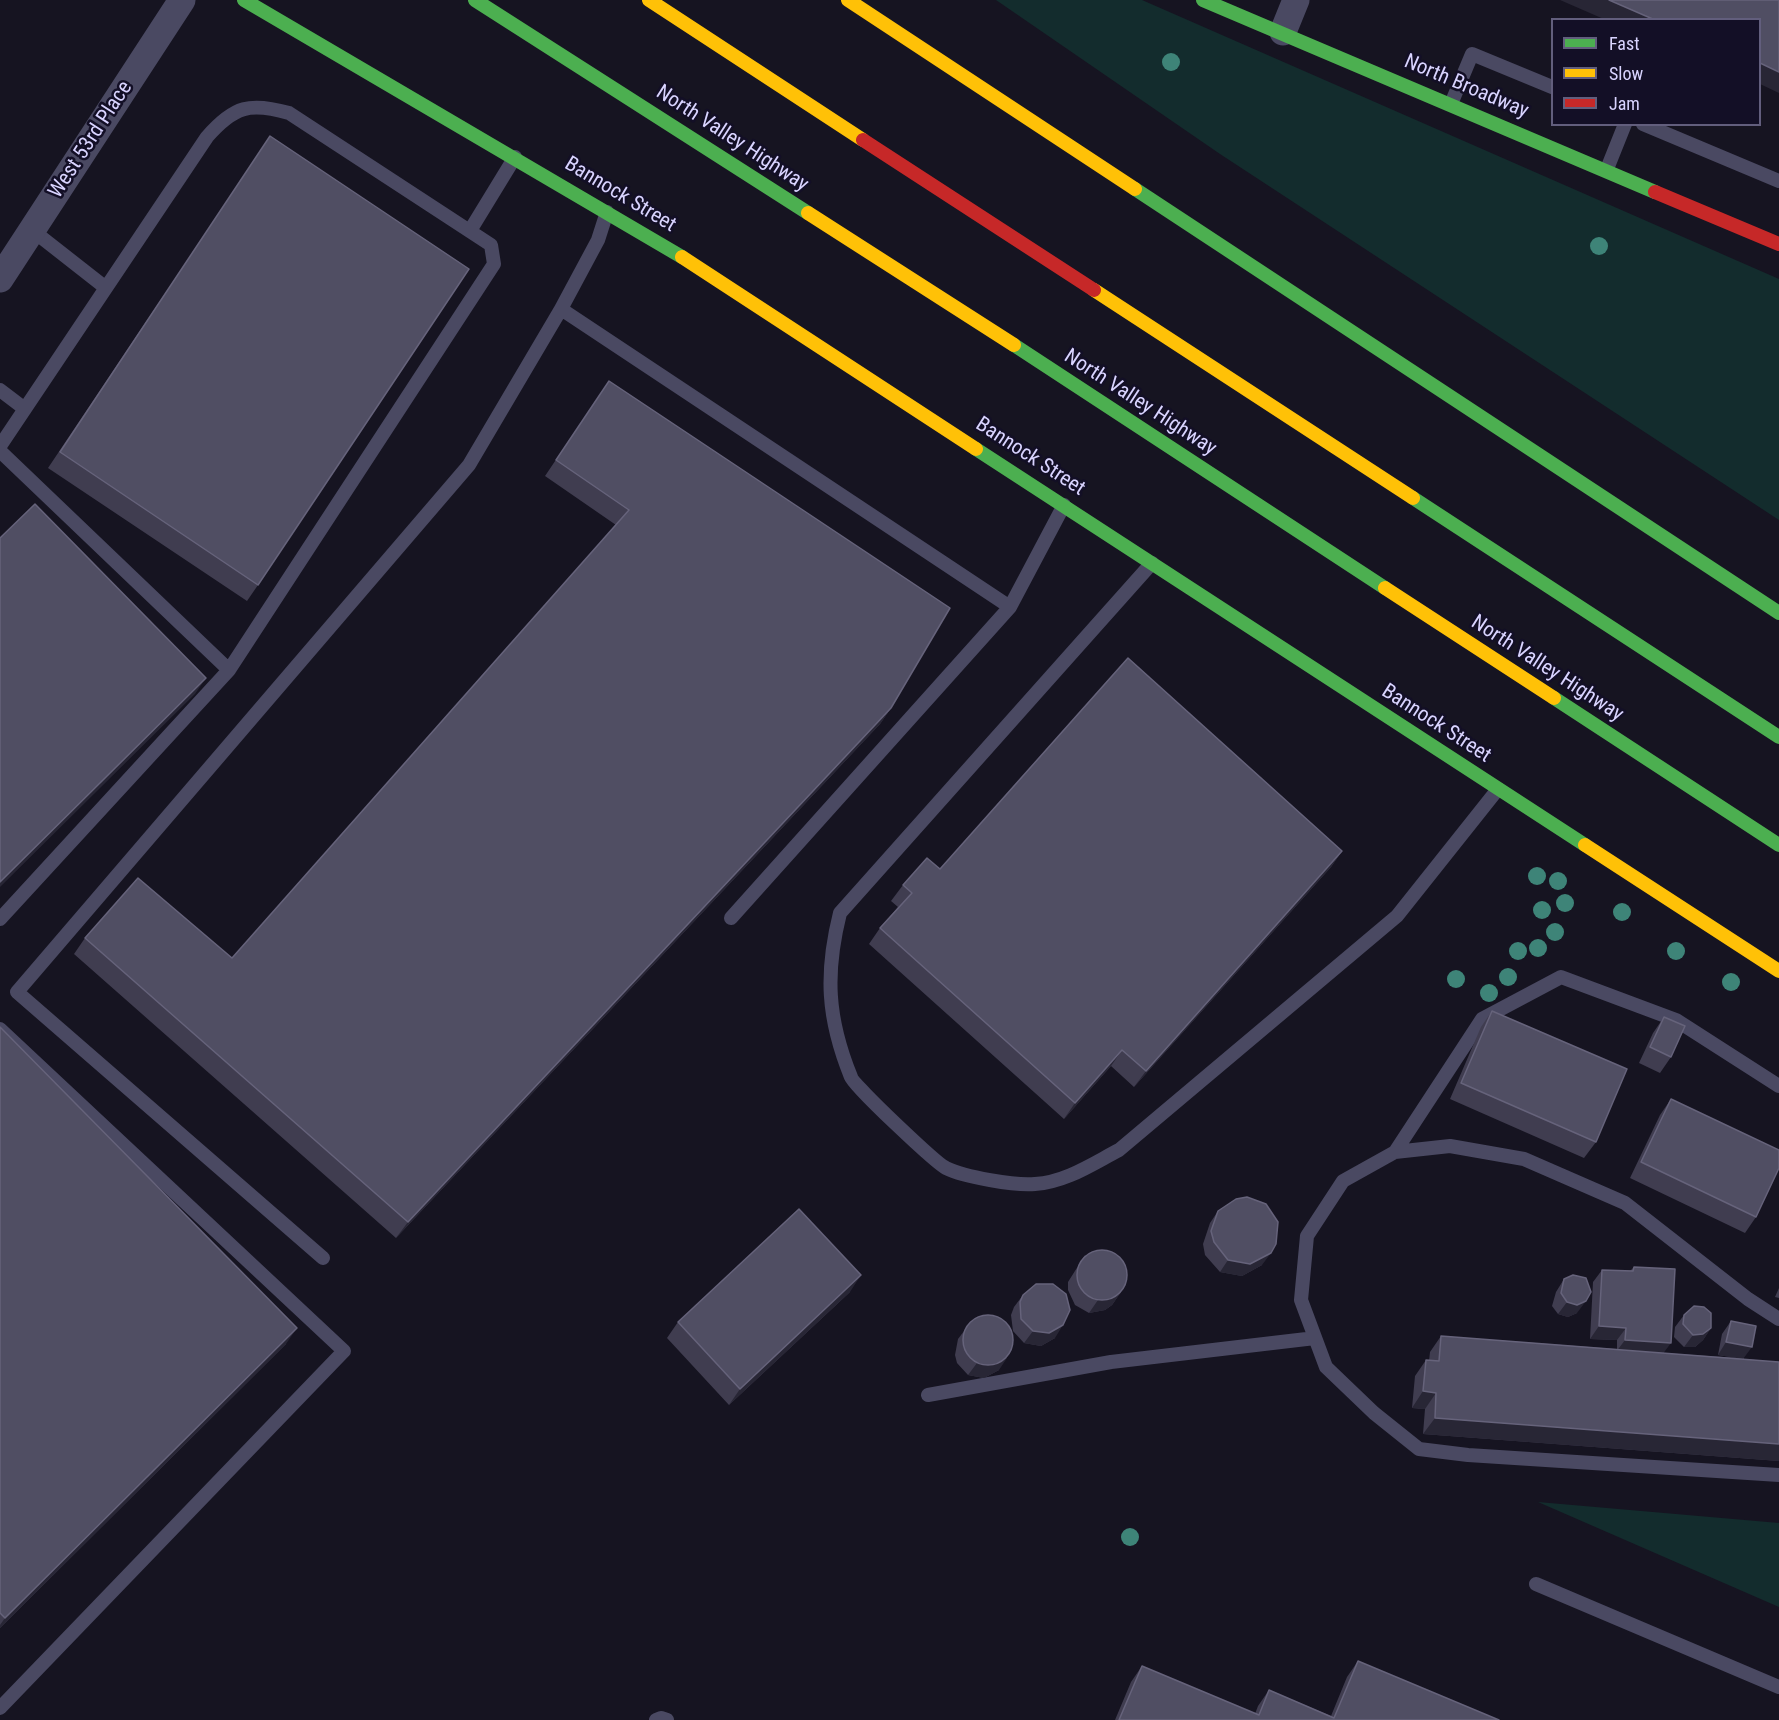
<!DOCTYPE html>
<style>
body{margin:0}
#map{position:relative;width:1779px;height:1720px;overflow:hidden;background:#161421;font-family:"Roboto Condensed",sans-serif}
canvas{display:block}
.legend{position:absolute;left:1551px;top:18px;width:210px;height:108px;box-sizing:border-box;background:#130f26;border:2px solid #625e7d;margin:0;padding:8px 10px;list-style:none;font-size:18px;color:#d9d4ff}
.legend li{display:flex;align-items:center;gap:12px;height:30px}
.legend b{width:30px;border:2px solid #625e7d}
</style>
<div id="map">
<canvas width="1779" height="1720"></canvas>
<ul class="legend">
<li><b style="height:8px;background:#4caf50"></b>Fast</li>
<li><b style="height:8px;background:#ffc107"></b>Slow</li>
<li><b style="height:8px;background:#c62828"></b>Jam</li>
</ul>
</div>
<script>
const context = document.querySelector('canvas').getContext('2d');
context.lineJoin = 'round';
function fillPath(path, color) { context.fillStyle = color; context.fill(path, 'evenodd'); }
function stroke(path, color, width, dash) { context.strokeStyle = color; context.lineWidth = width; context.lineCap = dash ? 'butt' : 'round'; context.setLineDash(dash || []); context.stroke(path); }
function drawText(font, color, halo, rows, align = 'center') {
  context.font = font + ' "Roboto Condensed",sans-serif'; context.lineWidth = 5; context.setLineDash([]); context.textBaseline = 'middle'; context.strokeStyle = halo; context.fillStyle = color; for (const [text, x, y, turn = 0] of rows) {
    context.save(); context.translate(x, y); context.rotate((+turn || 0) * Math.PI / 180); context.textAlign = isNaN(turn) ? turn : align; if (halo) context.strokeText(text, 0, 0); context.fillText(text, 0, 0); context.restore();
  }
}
const green = new Path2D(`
 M996 0H1142L1779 279V520L1220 154Z
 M1538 1502 1779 1523V1607Z`);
const lane = new Path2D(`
 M1451 104 1472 54 1552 87
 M1643 124 1779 181
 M1607 169 1625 124
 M471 229 515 157
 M32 230 106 288
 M561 309 1010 607
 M0 390 25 409
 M0 446 207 137C234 106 250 102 289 113L491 245 494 264 229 670 0 451
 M1152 563 840 913C825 973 827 1018 851 1077 853 1085 937 1164 946 1168 964 1177 1016 1186 1035 1184 1066 1182 1092 1164 1119 1150L1397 916 1498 789
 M731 918 1010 607 1064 505
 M0 919 229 670
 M0 1029 344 1351 0 1708
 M1395 1152 1482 1019 1561 977 1676 1020 1779 1086
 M323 1258 17 992 469 465 561 309 598 240 607 212
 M1779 1319 1748 1299 1625 1203 1524 1159 1450 1146 1395 1152 1343 1181 1307 1236 1301 1300 1326 1367 1374 1413 1419 1449 1468 1455 1779 1475
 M928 1395 1111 1362 1315 1338
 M1536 1584 1779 1687
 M656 1720 661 1718 667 1720`);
const street = new Path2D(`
 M1283 32 1296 0
 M0 279 182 0`);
const fast = new Path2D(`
 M244 0 682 257
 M475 0 808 213
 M1203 0 1655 192
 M1135 189 1779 613
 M1014 345 1385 588
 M976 449 1585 845
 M1413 498 1779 737
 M1554 698 1779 845`);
const slow = new Path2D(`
 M649 0 863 140
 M848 0 1135 189
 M808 213 1014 345
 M682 257 976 449
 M1094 290 1413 498
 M1385 588 1554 698
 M1585 845 1779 971`);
const jam = new Path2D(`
 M863 140 1094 290
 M1655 192 1779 244`);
const trees = [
 [1171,62],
 [1599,246],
 [1537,876],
 [1558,881],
 [1565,903],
 [1542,910],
 [1622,912],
 [1555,932],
 [1538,948],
 [1518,951],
 [1676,951],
 [1508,977],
 [1456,979],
 [1731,982],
 [1489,993],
 [1130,1537]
];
const wall = new Path2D(`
 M259 153 258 585 247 601 48 468Z
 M609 381 891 708 880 724 396 1238 74 954 85 938 232 958 616 525 545 476Z
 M1342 851 1331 867 1134 1087 1111 1066 1064 1119 869 944 880 928 898 907 891 901 903 885 940 869Z
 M1492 1011 1596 1142 1584 1158 1450 1099 1481 1027Z
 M1664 1017 1671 1057 1660 1073 1639 1063 1653 1033Z
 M0 1027 286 1344 0 1628Z
 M1671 1099 1756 1217 1745 1233 1630 1178 1660 1115Z
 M1218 1211 1262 1265 1242 1276 1220 1272 1205 1255 1203 1244 1210 1223Z
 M1085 1255 1121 1292 1112 1305 1105 1310 1089 1313 1075 1305 1068 1290V1282Z
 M1634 1267 1664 1353 1738 1358 1718 1355 1722 1334 1731 1321 1744 1359 1779 1362V1461L1423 1434 1425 1409 1412 1408 1415 1376 1426 1360 1429 1361 1430 1352 1441 1336 1617 1349V1340L1590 1339 1593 1282 1602 1270 1630 1271Z
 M1564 1279 1577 1313 1568 1317 1558 1314 1552 1306 1556 1292Z
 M1779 1288V1298L1775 1297Z
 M850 1292 729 1405 667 1338 678 1322Z
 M1023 1295 1055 1338 1041 1346 1024 1343 1013 1331 1011 1315 1014 1307Z
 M1684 1315 1711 1328 1703 1340 1695 1347H1684L1674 1337 1675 1327Z
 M967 1327 999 1370 984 1378 968 1375 957 1363 955 1355 958 1339Z
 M1358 1661 1499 1720H1115L1131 1682 1142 1666 1255 1714 1258 1706 1269 1690 1331 1716 1347 1677Z`);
const shadedWall = new Path2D(`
 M1560 0H1609L1655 20H1606Z
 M1760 63 1779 72V93L1760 84Z
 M206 678 195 694 0 887V882Z
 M891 708 880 724 396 1238 408 1222Z
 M1342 851 1331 867 1134 1087 1146 1071Z
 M1122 1050 1111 1066 1064 1119 1075 1103Z
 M1271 1253 1262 1265 1242 1276 1220 1272 1228 1260Z
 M861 1275 850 1292 729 1405 740 1389Z
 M1121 1292 1112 1305 1105 1310 1089 1313 1098 1300Z
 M1586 1301 1577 1313 1568 1317 1558 1314 1567 1302Z
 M1063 1325 1055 1338 1041 1346 1024 1343 1033 1331Z
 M1599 1326 1626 1328 1617 1340 1590 1339Z
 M297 1328 286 1344 0 1628V1625L5 1618Z
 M1711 1328 1703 1340 1695 1347H1684L1693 1335Z
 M1625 1340 1671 1343 1662 1355 1616 1352Z
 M1726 1342 1752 1347 1743 1359 1718 1355Z
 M1007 1358 999 1370 984 1378 968 1375 977 1363Z
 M1423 1391 1436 1393 1425 1409 1412 1408Z
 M1435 1418 1779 1444V1461L1423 1434Z`);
const building = new Path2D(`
 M1609 0H1779V72L1760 63V20H1655Z
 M270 136 469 269 258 585 60 452Z
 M609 381 950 608 891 708 408 1222 85 938 138 878 232 958 629 510 556 460Z
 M35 504 206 678 0 882V538Z
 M1128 658 1342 851 1146 1071 1122 1050 1075 1103 880 928 912 893 903 885 927 858 940 869Z
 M1492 1011 1627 1069 1596 1142 1461 1083Z
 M1664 1017 1685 1026 1671 1057 1650 1047Z
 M0 1027 297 1328 5 1618 0 1613Z
 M1671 1099 1779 1150V1168L1756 1217 1641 1162Z
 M1247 1197 1266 1204 1278 1222 1276 1244 1271 1253 1250 1264 1228 1260 1214 1242 1211 1231 1218 1211 1236 1199Z
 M799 1209 861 1275 740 1389 678 1322Z
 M1077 1275a25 25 0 1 1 50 0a25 25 0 1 1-50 0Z
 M1634 1267 1675 1269 1671 1343 1625 1340 1626 1328 1599 1326 1602 1270 1633 1271Z
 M1573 1275 1586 1278 1591 1292 1586 1301 1577 1305 1567 1302 1561 1293 1564 1279Z
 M1036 1284H1053L1066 1294 1070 1310 1063 1325 1049 1333 1033 1331 1021 1319 1020 1302 1023 1295Z
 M1694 1306 1704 1307 1711 1313V1328L1703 1334 1693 1335 1683 1324 1684 1315Z
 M963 1340a25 25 0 1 1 50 0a25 25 0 1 1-50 0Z
 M1731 1321 1756 1326 1752 1347 1726 1342Z
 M1441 1336 1779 1362V1444L1435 1418 1436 1393 1423 1391 1426 1360 1439 1361Z
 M1358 1661 1499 1720H1119L1142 1666 1259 1715 1269 1690 1334 1718Z`);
const streetNames = [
 ["North Broadway",1466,87,23],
 ["North Valley Highway",732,139,33],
 ["West 53rd Place",91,140,-57],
 ["Bannock Street",620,195,31],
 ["North Valley Highway",1140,403,33],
 ["Bannock Street",1030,457,33],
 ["North Valley Highway",1547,669,33],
 ["Bannock Street",1436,724,33]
];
fillPath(green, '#132c2d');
stroke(lane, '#4a4962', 14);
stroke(street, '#4a4962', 27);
stroke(fast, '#4caf50', 14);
stroke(slow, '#ffc107', 14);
stroke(jam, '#c62828', 14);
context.fillStyle = '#3e8478';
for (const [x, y] of trees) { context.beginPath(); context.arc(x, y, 9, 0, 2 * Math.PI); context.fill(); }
fillPath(wall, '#403d50');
fillPath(shadedWall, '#282635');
fillPath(building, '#504e63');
stroke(building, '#66637b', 1.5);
drawText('21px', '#d9d4ff', '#130f26', streetNames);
</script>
